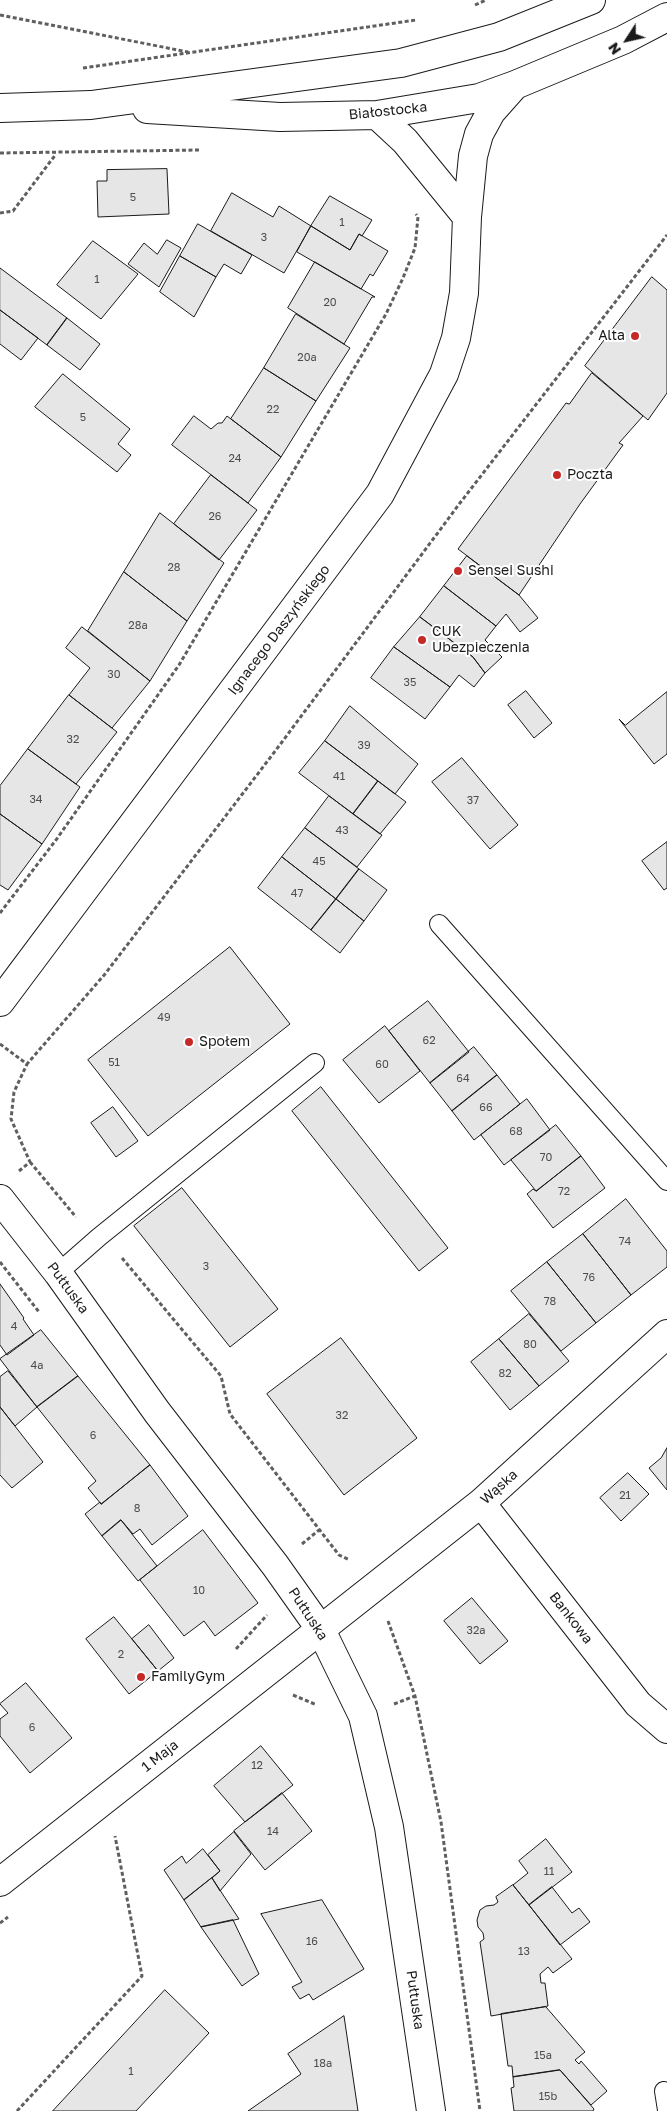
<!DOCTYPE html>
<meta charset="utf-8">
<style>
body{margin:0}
#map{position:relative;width:667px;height:2111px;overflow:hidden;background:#fff;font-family:"Golos Text",sans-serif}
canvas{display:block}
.north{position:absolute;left:602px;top:15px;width:50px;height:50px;-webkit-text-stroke:4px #fff;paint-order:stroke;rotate:235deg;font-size:14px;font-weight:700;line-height:20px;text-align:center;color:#1a1a1a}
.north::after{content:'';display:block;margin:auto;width:18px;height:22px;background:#1a1a1a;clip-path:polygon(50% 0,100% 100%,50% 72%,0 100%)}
</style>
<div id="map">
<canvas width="667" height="2111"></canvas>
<div class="north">N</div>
</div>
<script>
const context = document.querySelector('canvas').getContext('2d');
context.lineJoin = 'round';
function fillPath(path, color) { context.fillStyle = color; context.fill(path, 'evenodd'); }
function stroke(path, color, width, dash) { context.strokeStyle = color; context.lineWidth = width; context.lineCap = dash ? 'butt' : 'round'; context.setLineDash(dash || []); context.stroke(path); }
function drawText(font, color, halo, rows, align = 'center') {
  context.font = font + ' "Golos Text",sans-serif'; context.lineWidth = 4; context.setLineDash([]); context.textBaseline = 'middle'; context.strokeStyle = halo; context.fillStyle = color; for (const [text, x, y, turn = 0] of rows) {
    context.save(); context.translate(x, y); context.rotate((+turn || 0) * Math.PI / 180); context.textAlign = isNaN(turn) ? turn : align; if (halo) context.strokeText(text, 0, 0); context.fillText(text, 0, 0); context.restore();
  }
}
const building = new Path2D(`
 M167 169 169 214 98 217 97 181H107V170Z
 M232 193 273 217 279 206 311 226 284 273 211 231Z
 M330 196 372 220 362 236 359 234 350 250 311 226Z
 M198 224 252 255 241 274 224 264 216 277 180 256Z
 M311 226 350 250 359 234 388 251 373 276 370 274 361 289 297 252Z
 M167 240 181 248 159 287 128 264 144 243 157 254Z
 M93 241 138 274 101 319 57 285Z
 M180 256 216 277 194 317 160 292Z
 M315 262 375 297H372L344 344 288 308Z
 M0 268 67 318 47 345 0 310Z
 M652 277 667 290V393L648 420 585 366Z
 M0 310 38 338 21 360 0 344Z
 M296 314 350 348 316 401 264 368Z
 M67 318 100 344 80 370 47 345Z
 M264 368 316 401 281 457 231 419Z
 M592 373 643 416 619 443 623 445 580 504 519 595 458 549 566 403 569 404Z
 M63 374 130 429 118 444 131 455 117 472 35 407Z
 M194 416 211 429 218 423H222L227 416 281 457 248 503 172 445Z
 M211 475 257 510 219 560 174 524Z
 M160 513 224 563 187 621 124 572Z
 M467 556 519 595 538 618 520 632 506 614 496 626 444 586Z
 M124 572 187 621 150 681 88 631Z
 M444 586 496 626 485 640 502 657 485 673 473 657 420 617Z
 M420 617 473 657 485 673 474 687 459 675 450 687 394 647Z
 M82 627 150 681 112 728 69 695 90 668 66 648Z
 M394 647 450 687 425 719 371 678Z
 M526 691 552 723 534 738 508 705Z
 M667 692V754L654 764 619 719 625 725Z
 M69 695 117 732 76 784 28 749Z
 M350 706 418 764 395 794 325 741Z
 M325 741 378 781 353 814 299 773Z
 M28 749 80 787 42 844 0 814V786Z
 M462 758 518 825 490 849 432 782Z
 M378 781 406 802 380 834 353 814Z
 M329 796 382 835 357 867 305 828Z
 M0 814 42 844 8 890 0 885Z
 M305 828 359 869 336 899 282 857Z
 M667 842V888L664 890 642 861Z
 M282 857 336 899 311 930 258 888Z
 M359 869 387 890 364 921 336 899Z
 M336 899 364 921 340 953 311 930Z
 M230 947 290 1024 148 1136 88 1060Z
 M428 1001 469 1052 430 1083 389 1031Z
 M385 1026 420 1071 379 1103 343 1060Z
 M474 1047 497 1075 452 1111 430 1083Z
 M497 1075 520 1104 474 1140 452 1111Z
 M321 1087 448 1248 419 1271 292 1111Z
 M527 1099 550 1130 504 1165 481 1135Z
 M113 1107 138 1141 116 1157 91 1123Z
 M556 1125 581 1156 536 1191 511 1160Z
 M581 1156 605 1188 553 1228 527 1194 533 1189 536 1191Z
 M182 1188 278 1309 230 1347 134 1226Z
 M626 1199 667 1251V1267L631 1295 583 1234Z
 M583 1234 631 1295 596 1323 547 1262Z
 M547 1262 596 1323 561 1351 511 1291Z
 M0 1284 24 1318 23 1319 34 1335 7 1355 0 1345Z
 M529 1314 569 1361 539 1386 499 1339Z
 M41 1330 78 1376 37 1407 0 1359Z
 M341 1338 417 1438 344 1495 267 1394Z
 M499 1339 539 1386 510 1410 471 1362Z
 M8 1371 37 1407 15 1426 0 1407V1377Z
 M78 1376 150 1465 101 1504 88 1488 96 1481 37 1407Z
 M0 1407 43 1462 12 1488 0 1475Z
 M667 1448V1490L649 1468 661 1458Z
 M150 1465 188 1516 152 1545 140 1529 133 1534 121 1520 102 1536 85 1514 100 1502 101 1504Z
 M628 1473 649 1494 621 1521 600 1498Z
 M121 1520 157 1566 138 1581 102 1536Z
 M203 1530 258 1603 215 1636 204 1621 184 1636 140 1580Z
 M472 1598 508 1641 480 1664 444 1621Z
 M114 1617 158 1671 129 1694 86 1639Z
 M149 1625 174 1658 158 1671 132 1639Z
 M26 1683 72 1738 30 1773 0 1736V1719L8 1713 0 1704Z
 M261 1746 293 1785 245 1822 214 1786Z
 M282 1793 312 1831 265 1870 234 1831Z
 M234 1832 251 1854 220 1891 212 1878 220 1871 208 1855Z
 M546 1839 572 1872 529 1905 513 1885 528 1873 519 1861Z
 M203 1849 220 1871 184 1900 164 1870 182 1856 186 1863Z
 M212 1878 239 1919 201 1927 184 1900Z
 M513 1885 572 1959 553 1973 548 1967 540 1974 541 1983H545L548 2006 491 2016 480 1942 484 1939 483 1933 478 1927 477 1920 480 1910 486 1906 494 1905 498 1902 496 1897Z
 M552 1887 572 1913 579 1908 590 1922 560 1945 529 1905Z
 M322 1900 364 1969 313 2000 309 1994 300 1999 292 1987 302 1982 261 1914Z
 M233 1920 259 1974 242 1986 201 1927Z
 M165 1990 209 2033 136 2111H53Z
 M546 2007 585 2052 575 2060 579 2064 581 2061 607 2091 591 2105 560 2070 513 2077 512 2066H508L501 2014Z
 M344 2016 358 2111H248L301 2074 288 2054Z
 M560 2070 594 2109 593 2111H514L511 2088 514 2087 513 2077Z`);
const path = new Path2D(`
 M475 5 486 0
 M0 15 188 52
 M83 68 416 20
 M0 153 199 150
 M0 213 13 211 56 154
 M0 913 56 840 179 665 386 314 403 278 415 248 418 217 416 214
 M0 1044 27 1064 105 974 276 750 460 503 667 235
 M30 1162 76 1217
 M19 1171 30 1162 11 1119 14 1092 27 1064
 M122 1258 221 1376 230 1414 339 1555 350 1560
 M0 1262 39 1312
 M302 1544 319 1530
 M388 1621 415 1696 441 1822 480 2111
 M236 1649 267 1615
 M293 1695 317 1705
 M394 1704 415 1696
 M0 1923 8 1917
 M17 2111 142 1976 115 1836`);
const service = new Path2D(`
 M439 924 667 1181
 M58 1273 99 1237 315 1063
 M664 2091 667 2110`);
const minor = new Path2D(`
 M481 1503 638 1704 667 1729
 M0 1882 481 1503 667 1334`);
const tertiary = new Path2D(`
 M0 108 91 105 401 63 499 37 591 0
 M147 109 280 117 377 115 479 98 515 85 623 40 667 17
 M377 115 405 141 467 217
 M0 1002 380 494 444 374 456 338 464 293 467 217 473 156 479 134 491 112 515 85
 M0 1199 58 1273 157 1412 275 1565 321 1630 363 1716 389 1827 431 2111`);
const markers = [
 [635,336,5,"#c62828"],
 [557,475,5,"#c62828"],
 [458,571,5,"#c62828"],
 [422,640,5,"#c62828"],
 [189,1042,5,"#c62828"],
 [141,1677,5,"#c62828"]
];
const numberNames = [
 ["5",133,198],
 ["1",342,223],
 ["3",264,238],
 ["1",97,280],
 ["20",330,303],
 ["20a",307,358],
 ["22",273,410],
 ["5",83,418],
 ["24",235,459],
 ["26",215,517],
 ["28",174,568],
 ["28a",138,626],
 ["30",114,675],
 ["35",410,683],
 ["32",73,740],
 ["39",364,746],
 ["41",339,777],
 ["34",36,800],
 ["37",473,801],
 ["43",342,831],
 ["45",319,862],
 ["47",297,894],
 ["49",164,1018],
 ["62",429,1041],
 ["51",114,1063],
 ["60",382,1065],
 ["64",463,1079],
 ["66",486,1108],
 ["68",516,1132],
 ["70",546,1158],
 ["72",564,1192],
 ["74",625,1242],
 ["3",206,1267],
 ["76",589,1278],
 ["78",550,1302],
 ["4",14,1327],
 ["80",530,1345],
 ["4a",37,1366],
 ["82",505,1374],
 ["32",342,1416],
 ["6",93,1436],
 ["21",625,1496],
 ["8",137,1509],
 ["10",199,1591],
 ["32a",476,1631],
 ["2",121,1655],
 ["6",32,1728],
 ["12",257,1766],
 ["14",273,1832],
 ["11",549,1872],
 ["16",312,1942],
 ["13",524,1952],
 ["15a",543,2056],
 ["18a",323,2064],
 ["1",131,2072],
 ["15b",548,2097]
];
const streetNames = [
 ["Białostocka",388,111,-6],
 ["Ignacego Daszyńskiego",279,630,-53],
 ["Pułtuska",68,1288,54],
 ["Wąska",499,1487,-42],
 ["Pułtuska",308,1614,57],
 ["Bankowa",571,1618,52],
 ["1 Maja",160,1756,-38],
 ["Pułtuska",415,2000,82]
];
const poiNames = [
 ["Alta",625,336,"right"],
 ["Poczta",567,475],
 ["Sensei Sushi",468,571],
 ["CUK",432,632],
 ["Ubezpieczenia",432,648],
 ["Społem",199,1042],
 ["FamilyGym",151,1677]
];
fillPath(building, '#e6e6e6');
stroke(building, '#1a1a1a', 1);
stroke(service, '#1a1a1a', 20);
stroke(minor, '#1a1a1a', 30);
stroke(tertiary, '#1a1a1a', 30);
stroke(path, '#5f5f5f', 3, [4, 2.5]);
stroke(service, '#fff', 18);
stroke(minor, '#fff', 28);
stroke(tertiary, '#fff', 28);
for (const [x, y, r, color] of markers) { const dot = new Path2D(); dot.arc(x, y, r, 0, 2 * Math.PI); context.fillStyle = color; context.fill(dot); stroke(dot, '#fff', 2); }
drawText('11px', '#4d4d4d', null, numberNames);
drawText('14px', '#1a1a1a', '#fff', streetNames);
drawText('14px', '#1a1a1a', '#fff', poiNames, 'left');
</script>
